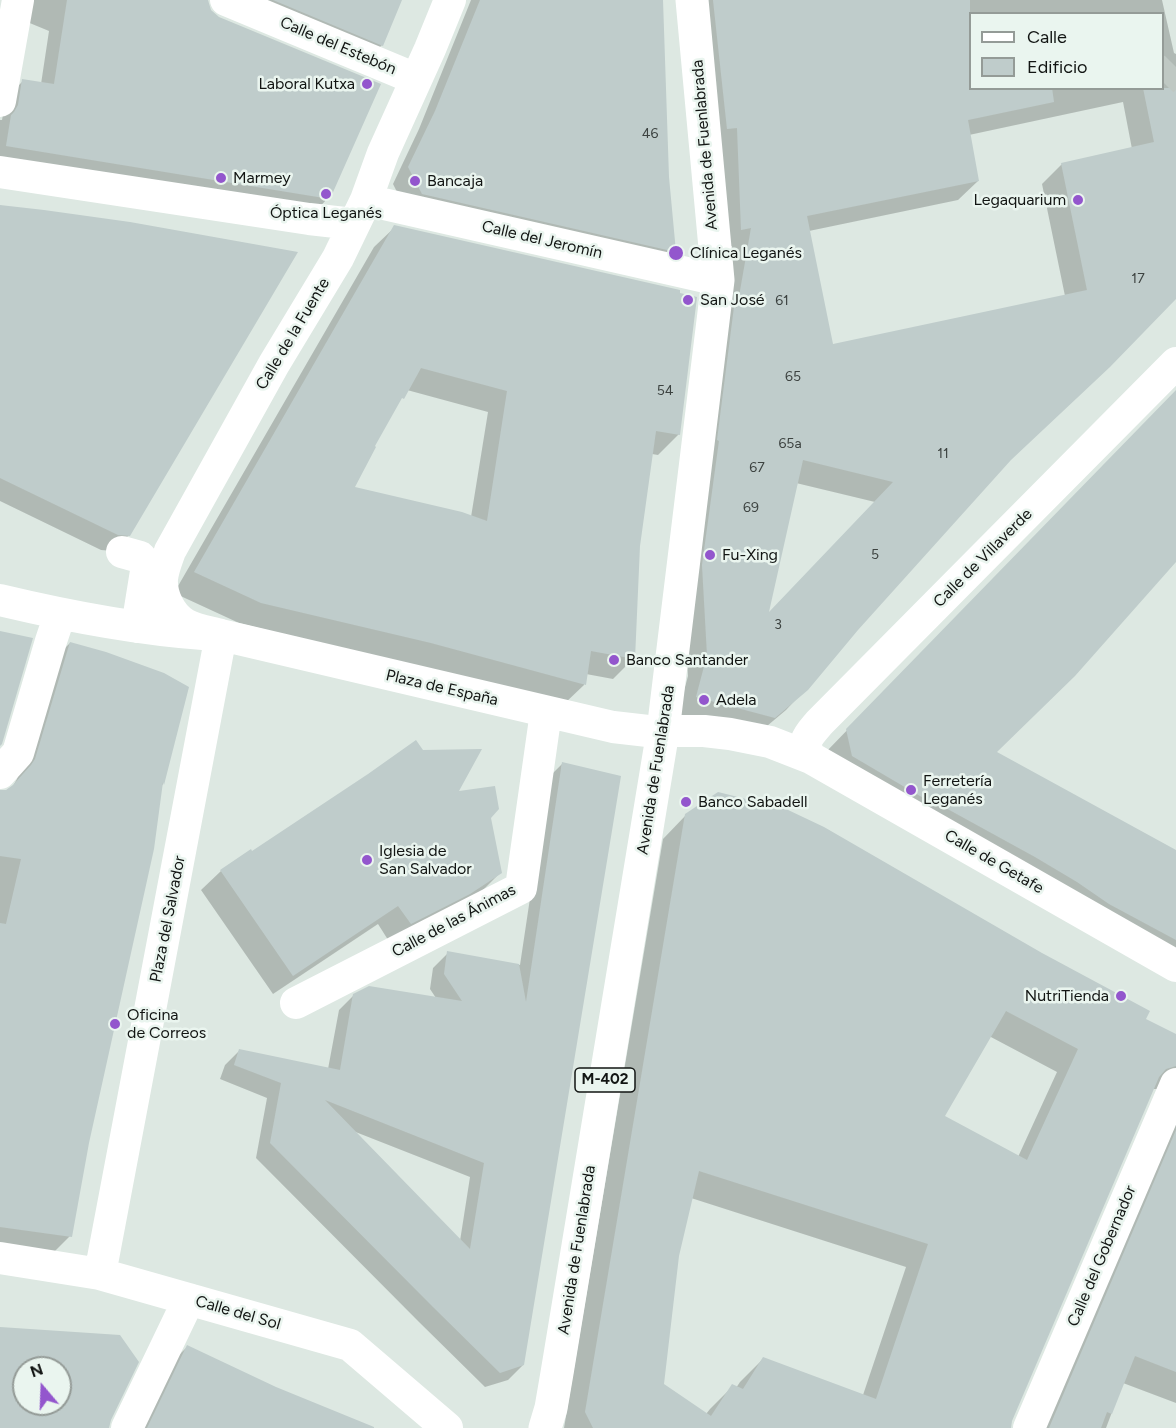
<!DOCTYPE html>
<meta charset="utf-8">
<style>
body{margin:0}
#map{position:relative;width:1176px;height:1428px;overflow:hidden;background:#dde8e2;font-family:Figtree,sans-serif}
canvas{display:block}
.legend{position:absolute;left:969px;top:12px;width:195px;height:78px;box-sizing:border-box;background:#eaf5ef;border:2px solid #949b97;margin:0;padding:8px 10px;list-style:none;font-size:18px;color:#121513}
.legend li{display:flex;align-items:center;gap:12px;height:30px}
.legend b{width:30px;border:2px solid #949b97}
.north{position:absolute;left:12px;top:1356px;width:60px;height:60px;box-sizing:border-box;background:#eaf5ef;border:2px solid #949b97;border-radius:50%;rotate:341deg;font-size:16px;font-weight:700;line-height:24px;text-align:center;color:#121513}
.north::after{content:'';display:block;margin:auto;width:21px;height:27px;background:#9356cd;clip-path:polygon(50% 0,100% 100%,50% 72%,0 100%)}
</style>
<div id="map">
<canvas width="1176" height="1428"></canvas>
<ul class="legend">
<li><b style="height:8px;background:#fff"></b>Calle</li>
<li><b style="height:16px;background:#bfcccb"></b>Edificio</li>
</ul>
<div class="north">N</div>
</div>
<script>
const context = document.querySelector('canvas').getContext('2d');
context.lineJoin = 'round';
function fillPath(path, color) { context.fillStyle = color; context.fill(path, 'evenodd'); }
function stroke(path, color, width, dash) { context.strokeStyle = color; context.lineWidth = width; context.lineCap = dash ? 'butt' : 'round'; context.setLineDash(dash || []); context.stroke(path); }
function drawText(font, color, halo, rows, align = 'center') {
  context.font = font + ' Figtree,sans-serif'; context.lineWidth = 5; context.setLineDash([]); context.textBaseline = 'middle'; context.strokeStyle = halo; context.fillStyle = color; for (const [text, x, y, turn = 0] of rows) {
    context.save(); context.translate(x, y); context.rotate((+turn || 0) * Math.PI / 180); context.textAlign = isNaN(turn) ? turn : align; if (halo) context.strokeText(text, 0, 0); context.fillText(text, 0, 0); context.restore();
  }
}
const shadow = new Path2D(`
 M7 0H207L210 11 328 198 312 215 0 164V120H2L6 98 23 81 41 84 49 31 20 19Z
 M217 0H401L382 45 365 62Z
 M471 0H662L668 177 675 251 659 267 406 210 393 184 419 129Z
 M691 0H1162L1174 53 1176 54V297L1002 467 857 629 806 689 786 710 754 737 677 717 688 676 683 586 719 323 732 246 722 248ZM970 14H1162V88H970ZM1123 102 1132 149 1062 164 1042 184 1065 296 832 345 809 231 958 200 978 181 969 135ZM796 483 875 502 767 615Z
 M0 207 129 535 113 551 101 550 0 501Z
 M395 227 679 434 658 455 652 454 639 546 634 658 613 679 586 674 584 685 563 705 239 623 174 593 374 247ZM407 390 488 412 471 517 352 488 397 403Z
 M1176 391V560L995 752 1176 852V976L824 754Z
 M70 643 187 688 163 784 161 787 87 1143 70 1236 51 1255 0 1248V792H5L13 786 17 779 51 662Z
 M562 764 523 1365 508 1380 485 1387 419 1322 256 1158 267 1098 220 1079 225 1065 239 1051 328 1069 339 1010 354 995 436 998 430 989 433 968 448 953 520 965 548 778ZM353 1131 470 1177 460 1241Z
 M456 792 500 873 480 893 390 943 378 924 273 994 201 890 221 871Z
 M686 815 1144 1020 1176 1036V1403L1123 1383 1106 1428H1037L1159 1089H1153L1011 1420 1010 1428H564L663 839ZM989 1036 1057 1072 1018 1157 943 1116ZM691 1198 906 1267 863 1395 763 1359 740 1382 736 1388 733 1386 710 1409 706 1414 662 1385 677 1256Z
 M187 1347 352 1428H139L170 1364Z`);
const building = new Path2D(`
 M67 0H208L211 10 219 17 381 84 330 199 6 146 11 115 14 112 18 105 22 79 54 84Z
 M273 0H402L383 46Z
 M480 0H663L669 177 676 252 422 194 408 167 435 111Z
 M713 0H970V88H1052L1054 102 968 120 979 181 807 216 833 344 1087 290 1061 163 1154 142 1143 88H1176V299L1110 367 1011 460 858 630 808 690 775 718 696 697 707 655 702 565 719 441 717 440 734 307 737 308 751 228 741 230 737 128 727 129ZM803 460 893 482 769 612Z
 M0 205 44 210 130 222 298 252 130 536 118 535 0 478Z
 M394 225 680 290V293L697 297 680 435 656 431 640 546 635 659 591 651 586 685 431 643 261 603 194 572ZM421 368 507 391 487 521 462 512 355 487 376 447 375 446 402 398 404 399Z
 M1176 390V562L1075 676 997 752 1176 850V940L1109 904 1077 882 1035 857 933 801 932 802 920 796 852 756 846 729Z
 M0 631 33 638 2 744 0 746Z
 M70 642 106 652 164 673 189 687 164 785 163 782 154 849 89 1143 72 1237 0 1227V923L6 924 21 859 0 856V790H6L13 785 31 765 35 759Z
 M416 740 423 750 482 749 459 791 495 786 499 809 491 818 502 873 470 894 411 924 398 906 293 976 220 870 251 849 252 851 368 774Z
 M562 762 621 776 524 1365 500 1373 433 1307 270 1143 281 1083 234 1065 239 1049 340 1070 353 994 369 986 462 1001 444 974 447 951 519 964 526 1002ZM325 1100 484 1163 470 1249Z
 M718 792 786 809 824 827 1042 953 1150 1011 1146 1019 1176 1034V1066L1166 1069 1159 1077 1012 1421 1011 1428H593L585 1412 685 814ZM1006 1011 1078 1049 1027 1160 945 1116ZM699 1171 928 1244 876 1399 763 1357 743 1389 732 1384 711 1416 664 1384 679 1256Z
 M1176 1130V1372L1135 1356 1112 1414 1107 1412 1101 1428H1049Z
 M0 1327 120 1335 139 1362 111 1420 109 1428H0ZM24 1368H60V1404H24Z
 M187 1345 276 1387 374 1427V1428H147Z`);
const streetTunnel = new Path2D(`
 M1162 81 1176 67`);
const street = new Path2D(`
 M226 0 416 79
 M450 0 430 49 383 153 366 200 338 258 274 364 170 551C167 560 163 569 162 579 161 595 170 615 185 624 195 630 210 632 221 635L613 727 648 731H704L730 734 770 742 811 758 1176 966
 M0 101 18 0
 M0 172 309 219 354 224
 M366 200 718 280
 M122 552 140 557 147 565 137 627
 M0 600C67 616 134 629 203 634
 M811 758C800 742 809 735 819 723L1176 363
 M0 773 18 753 51 641 60 614
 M296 1003 521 888 546 712
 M0 1258 100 1274 350 1345 447 1428
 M100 1274 221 635
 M127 1428 189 1299
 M1029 1428 1176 1084`);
const highway = new Path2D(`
 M545 1428 551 1408 557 1373 663 731 718 280 692 0`);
const markers = [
 [367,84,6,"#9356cd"],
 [221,178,6,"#9356cd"],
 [415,181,6,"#9356cd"],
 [326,194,6,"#9356cd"],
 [1078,200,6,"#9356cd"],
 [676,253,8,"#9356cd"],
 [688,300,6,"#9356cd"],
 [710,555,6,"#9356cd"],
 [614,660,6,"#9356cd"],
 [704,700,6,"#9356cd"],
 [911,790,6,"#9356cd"],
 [686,802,6,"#9356cd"],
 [367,860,6,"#9356cd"],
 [1121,996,6,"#9356cd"],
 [115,1024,6,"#9356cd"]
];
const numberNames = [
 ["46",650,134],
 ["17",1138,279],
 ["61",782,301],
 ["65",793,377],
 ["54",665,391],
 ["65a",790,444],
 ["11",943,454],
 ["67",757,468],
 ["69",751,508],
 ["5",875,555],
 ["3",778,625]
];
const shields = [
 [605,1080,60]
];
const shieldNames = [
 ["M-402",605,1080]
];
const streetNames = [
 ["Calle del Estebón",338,46,23],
 ["Avenida de Fuenlabrada",705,145,-95],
 ["Calle del Jeromín",542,240,13],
 ["Calle de la Fuente",293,334,-59],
 ["Calle de Villaverde",983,558,-45],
 ["Plaza de España",442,688,13],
 ["Avenida de Fuenlabrada",656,770,-81],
 ["Calle de Getafe",994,862,30],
 ["Plaza del Salvador",168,919,-79],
 ["Calle de las Ánimas",454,921,-28],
 ["Avenida de Fuenlabrada",577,1250,-81],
 ["Calle del Gobernador",1102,1256,-67],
 ["Calle del Sol",238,1313,16]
];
const poiNames = [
 ["Laboral Kutxa",355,84,"right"],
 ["Marmey",233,178],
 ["Bancaja",427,181],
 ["Legaquarium",1066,200,"right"],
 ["Óptica Leganés",326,213,"center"],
 ["Clínica Leganés",690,253],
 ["San José",700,300],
 ["Fu-Xing",722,555],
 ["Banco Santander",626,660],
 ["Adela",716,700],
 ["Ferretería",923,781],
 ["Leganés",923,799],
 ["Banco Sabadell",698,802],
 ["Iglesia de",379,851],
 ["San Salvador",379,869],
 ["NutriTienda",1109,996,"right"],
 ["Oficina",127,1015],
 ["de Correos",127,1033]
];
fillPath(shadow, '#0003');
fillPath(building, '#bfcccb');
stroke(streetTunnel, '#bfc8c3', 32, [32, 16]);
stroke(street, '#fff', 32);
stroke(highway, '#fff', 33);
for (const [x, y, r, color] of markers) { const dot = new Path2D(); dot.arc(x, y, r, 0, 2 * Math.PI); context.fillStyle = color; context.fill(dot); stroke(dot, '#eaf5ef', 2); }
drawText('14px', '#3d4341', null, numberNames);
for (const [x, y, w] of shields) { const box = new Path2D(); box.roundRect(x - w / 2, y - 12, w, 24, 4.5); context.fillStyle = '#eaf5ef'; context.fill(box); stroke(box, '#121513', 1.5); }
drawText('bold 15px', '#121513', null, shieldNames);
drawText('16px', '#121513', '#eaf5ef', streetNames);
drawText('16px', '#121513', '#eaf5ef', poiNames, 'left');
</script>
